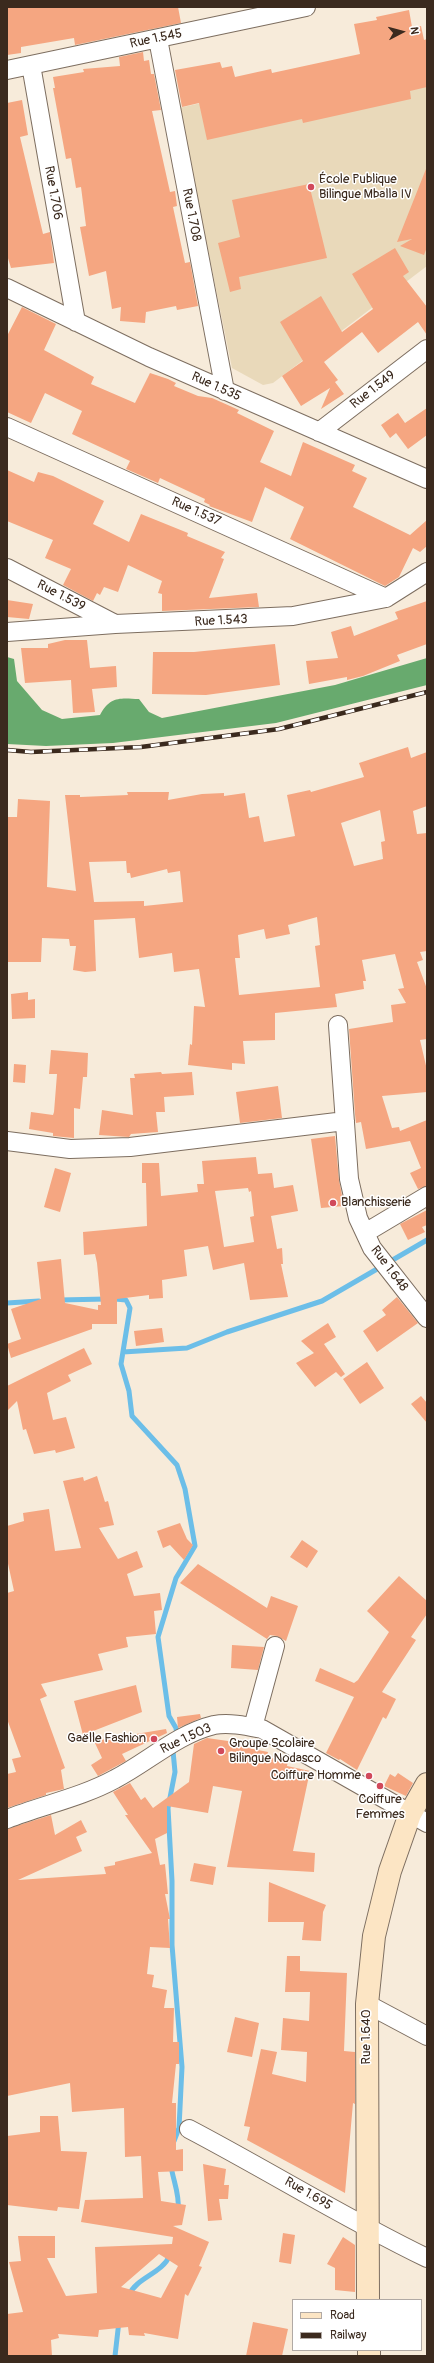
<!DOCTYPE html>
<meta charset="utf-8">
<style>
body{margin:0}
#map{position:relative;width:434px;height:2363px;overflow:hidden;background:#f7ebda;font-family:Pangolin,sans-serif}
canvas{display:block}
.frame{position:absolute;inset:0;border:8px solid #3b2a1e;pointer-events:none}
.legend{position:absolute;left:292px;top:2299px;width:130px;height:52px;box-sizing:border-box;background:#fff;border:1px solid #b1aaa5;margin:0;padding:5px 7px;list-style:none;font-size:12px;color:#3b2a1e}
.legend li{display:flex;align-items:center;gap:8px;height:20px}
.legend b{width:20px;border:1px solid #b1aaa5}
.north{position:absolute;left:382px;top:12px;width:40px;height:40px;-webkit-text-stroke:3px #fff;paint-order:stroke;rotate:84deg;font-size:11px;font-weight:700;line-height:16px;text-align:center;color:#3b2a1e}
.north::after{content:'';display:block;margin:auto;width:14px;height:18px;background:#3b2a1e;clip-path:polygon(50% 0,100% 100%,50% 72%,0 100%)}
</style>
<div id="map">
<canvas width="434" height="2363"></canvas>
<div class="frame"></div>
<ul class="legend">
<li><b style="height:5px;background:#fce5c4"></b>Road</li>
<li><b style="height:5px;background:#3b2a1e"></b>Railway</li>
</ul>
<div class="north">N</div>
</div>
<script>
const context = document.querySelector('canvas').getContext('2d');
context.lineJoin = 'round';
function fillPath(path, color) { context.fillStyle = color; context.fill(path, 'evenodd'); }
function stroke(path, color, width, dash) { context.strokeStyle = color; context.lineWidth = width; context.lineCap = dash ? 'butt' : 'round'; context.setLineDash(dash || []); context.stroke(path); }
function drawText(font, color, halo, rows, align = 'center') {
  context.font = font + ' Pangolin,sans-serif'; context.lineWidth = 3; context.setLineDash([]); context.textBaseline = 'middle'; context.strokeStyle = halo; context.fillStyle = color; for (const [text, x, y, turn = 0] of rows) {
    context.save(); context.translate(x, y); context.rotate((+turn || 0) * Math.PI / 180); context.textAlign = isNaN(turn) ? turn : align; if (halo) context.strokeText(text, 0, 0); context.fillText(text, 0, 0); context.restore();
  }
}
const built = new Path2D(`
 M427 52V266L273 383 263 385 232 368 179 108Z`);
const forest = new Path2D(`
 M7 657 14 659 17 681 42 710 62 719 100 715C110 696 120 698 139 699L149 712 162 718 335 685 427 658V685L276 723 113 743 46 746 7 744Z`);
const stream = new Path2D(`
 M115 1299 126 1300 130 1308 121 1364 129 1391 132 1416 177 1465 185 1489 195 1546 176 1578 158 1637 169 1716 176 1728 177 1737
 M59 1300 107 1299
 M7 1303 39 1301
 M123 1352 187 1348 227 1332 322 1301 427 1240
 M174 2141 179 2128 182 2067 172 1945V1881L168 1808 175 1772 173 1751 175 1748
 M171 2166C173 2180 180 2195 178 2209
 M129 2295C137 2277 162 2274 170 2255
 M115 2356 119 2321`);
const building = new Path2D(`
 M7 7H178L181 23 75 45 74 38 21 47V53L7 55Z
 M409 10 412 27 421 26 424 40 427 39V87L410 91 411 99 303 123 302 119 207 140 199 103 182 107 175 70 220 62 222 68 232 66 235 77 271 69 272 73 360 54 354 24 377 20 376 17Z
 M143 52 144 61 149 60 151 74H154L161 110 152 111 170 192 175 191 177 206 173 207 185 263 190 262 198 306 177 310 176 306 146 312 145 323 120 321 121 307 112 309 106 271 89 276 80 227 86 226 81 187 76 188 71 158 66 159 53 88H55L53 77 84 72 83 69 120 66 119 57Z
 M22 100 28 135 20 137 43 234 50 232 54 263 11 268 7 255V103Z
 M426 169 427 247 424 255 400 246 412 239 397 242Z
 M309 184 327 258 239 277 241 289 230 292 218 243 240 237 232 200Z
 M395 248 409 272 403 276 427 307V335L418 322 378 353 362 332 324 362 338 380 335 382 344 394 321 409 330 388 301 406 282 376 303 361 280 322 321 296 342 332 373 309 352 274Z
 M22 307 56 324 44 350 94 377 91 384 135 403 150 373 168 379 176 383 174 386 198 396 212 398 239 410 237 413 274 431 260 462 291 476 303 442 355 465 352 471 367 478 353 507 410 535 427 520V546L420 552 413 548 399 577 385 586 290 539 304 507 265 487 252 522 209 506 210 505 204 502 205 499 160 478 158 483 126 469 130 461 72 434 82 411 45 393 31 423 7 412V336Z
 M427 408V435L408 449 396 433 390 438 381 425 398 413 405 423Z
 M7 470 34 482 38 472 53 476 104 501 93 524 129 542 141 514 188 533 187 536 225 552 221 558 224 559 209 598 257 593 259 607 162 611V594L158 593 162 581 128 565 118 592 104 587 100 595 97 593 93 601 63 585 71 569 45 558 53 540 7 521Z
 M7 600 33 604 29 619 7 617Z
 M427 601V644L397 655 400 661 363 676 347 680V677L309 684 306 661 338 658 331 632 351 626 354 636 398 619 395 612Z
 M65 640H87L90 668 116 666 117 687 92 689 95 712 73 713 71 680 25 683 21 648H48V644Z
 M275 644 280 685 206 695 152 694 153 652H194Z
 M408 747 411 758 427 752V806L413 811 417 834 427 833V951L420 952 423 960 417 962 427 989V1039L420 1040 427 1070V1092L382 1096 392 1128 399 1127 400 1131 427 1120V1186L418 1189 410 1173 421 1168 410 1141 366 1149 361 1122 356 1123 355 1114 349 1029 393 1022 391 1005 406 1003 398 989 404 988 395 954 362 960 366 981H363L364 989 335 994 337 1007 275 1013V1040L243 1041 245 1064 232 1063V1070L188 1065 190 1044 192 1045 194 1006 205 1007 199 969 174 972 172 953 139 958 135 918 94 920 96 971 85 972 73 970 76 946H70L69 939 42 938 41 962H7V817H17L18 799 50 801 47 887 76 891 65 795H80V797L128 795 127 792H169L168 800 202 794 224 793V796L245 793 249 818 259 816 264 842 295 836 287 795 310 790 311 792 364 777 359 763ZM380 810 385 841 381 842 383 859 354 866 341 823ZM126 861 127 873H130L131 878 167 869 168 873 180 871 183 902 144 906V901L94 902 89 862ZM317 917 320 945 315 946 320 987 239 995 235 958H240L238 935 264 929 266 939 290 934 288 925Z
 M28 992V1000L35 999V1018L12 1019 11 994Z
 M51 1050 88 1053 87 1077H83L80 1109 74 1108V1138L53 1136V1133L29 1129 31 1112 53 1115 54 1112 57 1074H49Z
 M14 1064 26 1065 25 1083 13 1082Z
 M161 1072 162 1074 192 1072 194 1095 164 1097 165 1112H156L158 1132 131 1134 129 1137 99 1135 102 1110 133 1115 130 1078H135L134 1074Z
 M278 1086 282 1118 240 1123 236 1092Z
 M335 1136 339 1180 344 1206 321 1208 311 1139Z
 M256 1157 258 1174 272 1173 274 1188 293 1185 298 1211 271 1216 277 1249 282 1248 283 1264H281L288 1297 250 1300 244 1263 213 1270 208 1246 184 1250 187 1276 162 1280 163 1298 149 1299V1295L117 1299V1324H92V1329L11 1358 7 1344 21 1339 11 1309 41 1299 37 1262 61 1259 65 1303 98 1310V1305H101L97 1263 95 1254 84 1255 83 1232 147 1226 146 1183H142V1163H159L161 1196 198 1192 197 1184H204L202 1161ZM248 1188 249 1192 251 1191 254 1216 250 1217 254 1242 224 1247 215 1191Z
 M55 1168 71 1173 60 1212 44 1207Z
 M427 1210V1225L422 1227 425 1232 408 1240 400 1224Z
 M397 1297 418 1323 377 1352 363 1331 386 1315 382 1310Z
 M328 1323 336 1337 324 1344 345 1374 341 1377 336 1372 315 1387 296 1363 314 1353 301 1341Z
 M162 1328 164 1342 136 1346 134 1331Z
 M84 1348 92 1364 68 1375 71 1381 47 1393 53 1420 66 1417 75 1448 56 1453 55 1450 34 1454 26 1429 23 1430 17 1401 7 1411V1386Z
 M367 1362 384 1388 360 1404 343 1379Z
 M421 1396 427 1403V1423L411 1404Z
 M97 1476 105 1502 108 1501 114 1525 99 1528 118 1559 137 1551 143 1567 127 1574 134 1596 160 1593 162 1610 154 1611 156 1634 126 1637 128 1647 98 1654 103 1670 41 1684 47 1696 40 1699 65 1768 61 1770 64 1789 46 1793V1795L7 1808V1774L16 1772 12 1759 21 1757 7 1719V1593L14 1591 7 1559V1526L24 1521 23 1513 49 1509 55 1551 81 1548 63 1481 83 1477 84 1481Z
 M180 1523 187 1539 193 1545 184 1560 170 1545 163 1548 157 1531Z
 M302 1540 318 1551 307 1568 290 1557Z
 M198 1564 267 1608 271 1596 298 1606 286 1641 277 1636 270 1635 267 1639 180 1583Z
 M399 1576 427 1601V1614L411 1637 416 1640 382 1692 396 1699 386 1719 383 1717 357 1770 340 1759 339 1760 326 1753 354 1697 315 1681 320 1668 354 1683 358 1680 389 1632 367 1611Z
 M232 1645 264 1647 258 1670 231 1668Z
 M136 1685 142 1712 83 1735 74 1701Z
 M200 1714 201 1718 178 1728 177 1717Z
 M166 1729 167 1733 122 1754 126 1761 98 1776 91 1765 102 1758 94 1741Z
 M207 1738 249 1744 248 1748 268 1752 267 1757 288 1761 287 1766 310 1771 293 1851 315 1853 314 1872 227 1867 242 1791 213 1786 208 1813 167 1806V1833L155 1839 160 1865 165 1864 168 1894H165L170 1919H168L170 1948 150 1947 147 1974 154 1975 152 1987 167 1990 164 2008H174L173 2042H179V2064H176L172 2103H176V2150L183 2149V2171L158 2172 161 2201 186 2205 182 2225 173 2226 209 2242 199 2266 202 2267 188 2296 185 2294 178 2339 144 2333 145 2336 129 2335 128 2327 99 2330 98 2337 58 2334 59 2338 51 2340 52 2356H7V2314L23 2312 9 2262 21 2261 18 2236H55V2258H47L66 2296 97 2293 95 2247 172 2244 173 2237 81 2222 85 2200 143 2198 141 2156 125 2157 124 2108 72 2112 70 2083 7 2096V1829L51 1815 55 1835 81 1820 87 1832 76 1837 82 1851 18 1880 106 1874 104 1867 115 1865V1862L152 1853 125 1815H128L113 1792 130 1783 141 1800 145 1797 153 1808 189 1782 194 1744ZM159 2254 178 2266 161 2298 121 2287Z
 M398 1773 413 1783 406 1796 384 1786 390 1774 395 1777Z
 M194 1863 216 1867 213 1885 190 1881Z
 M269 1882 326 1905 323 1912 321 1941 302 1940 304 1922H268Z
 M287 1956H300V1971L347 1973 344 2051 355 2052V2104L353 2103 345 2193 247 2140 250 2127 244 2126 261 2049 277 2052 272 2074 306 2082 307 2052 281 2050 283 2018 309 2021 310 1992H285Z
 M235 2017 259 2023 252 2057 227 2052Z
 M40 2116H58L61 2151 87 2152 79 2209 58 2207 57 2211 7 2205V2136L40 2132Z
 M203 2164 226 2169 224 2185H229L228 2199H219L222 2220 208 2221Z
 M283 2233 295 2235 291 2264 279 2262Z
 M343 2237 355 2245V2292L335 2290V2268L327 2264Z
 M253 2322 288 2329 282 2356H246Z`);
const street = new Path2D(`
 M158 39 225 391
 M31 65 76 322
 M7 70 306 7
 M7 288 149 357 427 479
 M7 427 386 598
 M319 432 427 349
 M7 568 115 624
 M7 632 115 624 293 616 386 598 427 572
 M338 1025 349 1179 358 1218 372 1248 427 1318
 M7 1141 70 1149 130 1147 345 1121
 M365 1233 427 1196
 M253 1727 275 1646
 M7 1819C43 1805 82 1797 115 1779 148 1762 177 1734 214 1725 229 1722 247 1726 262 1729L427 1823
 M367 2004 427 2036
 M189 2129C269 2171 346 2219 427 2258`);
const secondary = new Path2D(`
 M368 2300 367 2004 374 1936 390 1871 410 1814 427 1784
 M369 2350V2356`);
const rail = new Path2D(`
 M7 750 31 752 141 747 279 729 427 692`);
const markers = [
 [311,187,4,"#d1495b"],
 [333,1203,4,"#d1495b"],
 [154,1739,4,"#d1495b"],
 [221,1751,4,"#d1495b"],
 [369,1776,4,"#d1495b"],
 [380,1786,4,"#d1495b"]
];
const streetNames = [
 ["Rue 1.545",156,39,-12],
 ["Rue 1.706",53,193,80],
 ["Rue 1.708",191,215,79],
 ["Rue 1.535",216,387,24],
 ["Rue 1.549",373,390,-38],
 ["Rue 1.537",196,512,24],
 ["Rue 1.539",61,596,27],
 ["Rue 1.543",221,621,-3],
 ["Rue 1.648",389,1269,53],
 ["Rue 1.503",186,1739,-25],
 ["Rue 1.640",367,2037,-90],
 ["Rue 1.695",308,2194,30]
];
const poiNames = [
 ["École Publique",319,180],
 ["Bilingue Mballa IV",319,195],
 ["Blanchisserie",341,1203],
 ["Gaëlle Fashion",146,1739,"right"],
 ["Groupe Scolaire",229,1744],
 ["Bilingue Nodasco",229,1759],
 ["Coiffure Homme",361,1776,"right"],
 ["Coiffure",380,1800,"center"],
 ["Femmes",380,1815,"center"]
];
fillPath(built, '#e9d9ba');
fillPath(forest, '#68aa6e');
stroke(stream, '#6cbee8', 5);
fillPath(building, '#f5a681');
stroke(street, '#7d6e60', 20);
stroke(secondary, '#7d6e60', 24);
stroke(street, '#fff', 18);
stroke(secondary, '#fce5c4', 22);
stroke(rail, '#3b2a1e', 4.5);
stroke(rail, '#fff', 3, [9]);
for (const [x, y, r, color] of markers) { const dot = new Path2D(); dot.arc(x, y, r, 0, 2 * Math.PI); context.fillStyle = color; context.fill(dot); stroke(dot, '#fff', 1.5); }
drawText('13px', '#3b2a1e', '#fff', streetNames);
drawText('13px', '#3b2a1e', '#fff', poiNames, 'left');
</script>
